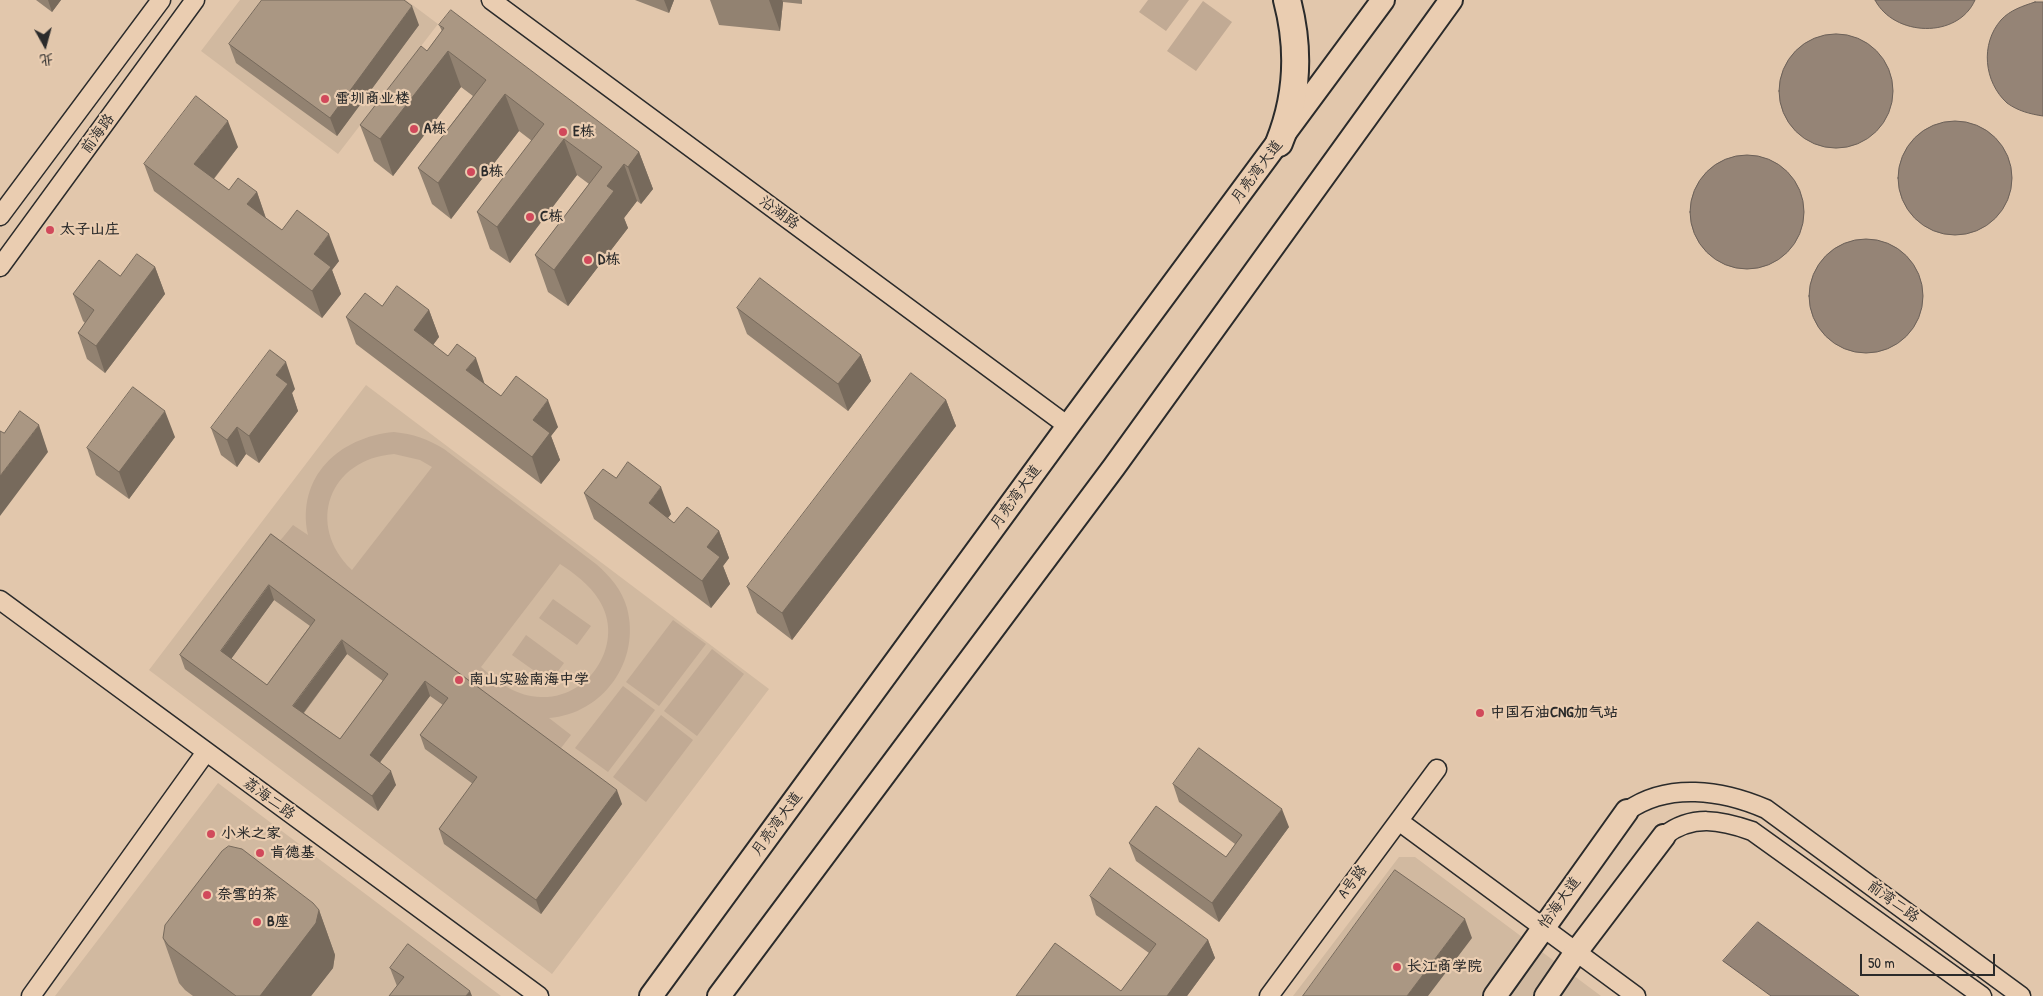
<!DOCTYPE html>
<meta charset="utf-8">
<style>
body{margin:0}
#map{position:relative;width:2043px;height:996px;overflow:hidden;background:#e2c7ac;font-family:"Patrick Hand","LXGW WenKai TC",sans-serif}
canvas{display:block}
.north{position:absolute;left:20px;top:20px;width:50px;height:50px;-webkit-text-stroke:4px #eacdb1;paint-order:stroke;rotate:173deg;font-size:14px;font-weight:700;line-height:20px;text-align:center;color:#2b2b2b}
.north::after{content:'';display:block;margin:auto;width:18px;height:22px;background:#2b2b2b;clip-path:polygon(50% 0,100% 100%,50% 72%,0 100%)}
.scale{position:absolute;left:1860px;top:954px;width:135px;height:22px;box-sizing:border-box;border:2px solid #2b2b2b;border-top:0;padding-left:6px;font-size:15px;line-height:18px;white-space:nowrap;color:#2b2b2b;-webkit-text-stroke:4px #eacdb1;paint-order:stroke}
</style>
<div id="map">
<canvas width="2043" height="996"></canvas>
<div class="north">北</div>
<div class="scale">50 m</div>
</div>
<script>
const context = document.querySelector('canvas').getContext('2d');
context.lineJoin = 'round';
function fillPath(path, color) { context.fillStyle = color; context.fill(path, 'evenodd'); }
function stroke(path, color, width, dash) { context.strokeStyle = color; context.lineWidth = width; context.lineCap = dash ? 'butt' : 'round'; context.setLineDash(dash || []); context.stroke(path); }
function drawText(font, color, halo, rows, align = 'center') {
  context.font = font + ' "Patrick Hand","LXGW WenKai TC",sans-serif'; context.lineWidth = 4.5; context.setLineDash([]); context.textBaseline = 'middle'; context.strokeStyle = halo; context.fillStyle = color; for (const [text, x, y, turn = 0] of rows) {
    context.save(); context.translate(x, y); context.rotate((+turn || 0) * Math.PI / 180); context.textAlign = isNaN(turn) ? turn : align; if (halo) context.strokeText(text, 0, 0); context.fillText(text, 0, 0); context.restore();
  }
}
const built = new Path2D(`
 M240 0H406L438 24 338 154 201 51Z
 M366 385 769 689 552 974 149 670Z
 M218 783 501 996H55Z
 M1399 857H1415L1601 996H1293Z`);
const green = new Path2D(`
 M1148 0H1189L1166 31 1139 12Z
 M1203 1 1232 22 1196 71 1167 51Z
 M394 432C413 434 428 439 444 449L596 564C610 576 622 590 627 608 641 661 603 714 549 718L571 735 558 752 279 542 293 525 308 535C296 477 339 437 394 432ZM394 454 420 460 432 467 352 570C305 525 329 459 394 454ZM560 564C574 573 590 585 599 600 626 642 590 699 541 697 518 697 497 682 481 667Z
 M553 599 591 626 577 645 539 618Z
 M673 620 706 644 659 706 626 682Z
 M526 635 564 663 550 682 512 655Z
 M712 649 744 674 697 736 664 711Z
 M623 686 655 710 608 772 575 748Z
 M661 715 693 740 646 802 613 777Z`);
const water = new Path2D(`
 M1875 0H1975C1958 39 1894 37 1875 0Z
 M2035 2H2043V116C2030 114 2018 111 2007 103 1984 82 1980 44 2001 20 2010 10 2023 6 2035 2Z
 M1779 91a57 57 0 1 1 114 0a57 57 0 1 1-114 0Z
 M1898 178a57 57 0 1 1 114 0a57 57 0 1 1-114 0Z
 M1690 212a57 57 0 1 1 114 0a57 57 0 1 1-114 0Z
 M1809 296a57 57 0 1 1 114 0a57 57 0 1 1-114 0Z
 M1758 922 1859 996H1771L1723 961Z`);
const minor = new Path2D(`
 M491 0 1068 426
 M0 216 161 0
 M0 267 195 0
 M0 600 539 996
 M1627 811C1668 782 1722 790 1766 809L2021 996
 M1400 822 1636 996
 M1664 836C1692 814 1721 820 1752 831L1982 996
 M31 996 206 752
 M1269 996 1437 769`);
const major = new Path2D(`
 M651 996 1068 426 1383 0
 M719 996 1114 467 1451 0
 M1495 996 1627 811
 M1546 996 1576 952 1664 836`);
const highway = new Path2D(`
 M1279 143C1298 96 1300 49 1287 0`);
const wall = new Path2D(`
 M36 0H61L52 12Z
 M635 0H674L669 13Z
 M710 0H802V4L783 2 780 31 719 25Z
 M419 25 337 136 236 63 229 44Z
 M439 25 639 152 653 189 641 204 637 201 624 218 628 228 568 306 548 292 535 255 589 184 577 175 510 263 490 249 477 212 532 141 519 131 451 219 432 204 418 168 473 96 461 87 393 176 374 161 360 125 427 51 442 31Z
 M238 147 214 179 229 190 257 192 266 218 282 230 339 261 332 270 341 294 322 318 154 191 144 164Z
 M155 267 165 294 105 373 87 359 78 333 85 323 83 321 73 294 120 276Z
 M382 306 429 310 439 337 433 345 501 396 558 427 551 436 560 460 541 484 356 344 346 317Z
 M737 308 861 355 871 381 848 411 747 334Z
 M295 389 292 393 298 411 259 463 246 454 237 467 221 455 211 428Z
 M946 400 956 426 792 640 757 613 747 587Z
 M175 437 129 499 96 475 87 448Z
 M616 478 671 514 668 518 674 523 719 531 729 558 723 566 730 584 711 608 594 519 584 493Z
 M271 534 622 804 541 914 444 844 439 829 473 784 425 749 420 735 443 705 430 696 380 762 396 785 378 811 185 669 180 655ZM274 600 310 626 267 685 231 659ZM347 654 383 681 340 739 304 713Z
 M1173 784 1289 827 1219 922 1136 861 1129 843 1226 857 1235 844 1179 802Z
 M1090 896 1208 940 1215 958 1187 996H1016L1121 991 1149 953 1096 915Z
 M319 910 335 955 333 968 311 996H193L185 990 179 983 163 938Z
 M390 968 472 996 397 986Z`);
const shadedWall = new Path2D(`
 M48 0H61L52 12Z
 M664 0H674L669 13Z
 M769 0H782L783 2 780 31Z
 M412 6 419 25 337 136 330 118Z
 M448 51 461 87 393 176 380 139Z
 M505 94 519 131 451 219 438 183Z
 M228 121 238 147 204 191 194 164Z
 M564 139 577 175 510 263 497 227Z
 M639 152 653 189 641 204 628 167Z
 M624 164 637 201 624 218 628 228 568 306 554 270 607 186Z
 M257 192 266 219 247 204Z
 M329 234 339 261 332 270 341 294 322 318 312 291 314 254Z
 M155 267 165 294 105 373 96 346Z
 M429 310 439 337 424 357 414 330Z
 M861 355 871 381 848 411 838 384Z
 M476 358 485 385 466 370Z
 M286 362 295 389 292 393 298 411 259 463 249 436 276 375Z
 M548 400 558 427 551 436 560 460 541 484 532 457 533 420Z
 M946 400 956 426 792 640 782 613Z
 M165 411 175 437 129 499 119 472Z
 M39 425 48 452 0 516V476Z
 M237 427 246 454 237 467 227 440Z
 M661 487 671 514 658 530 649 503Z
 M719 531 729 558 723 566 730 584 711 608 702 581 707 547Z
 M269 585 274 600 226 666 221 651Z
 M342 640 347 654 298 720 293 706Z
 M425 681 430 696 375 769 370 755Z
 M391 771 396 785 378 811 372 796Z
 M617 790 622 804 541 914 536 900Z
 M1282 809 1289 827 1219 922 1212 903Z
 M319 910 335 955 333 968 311 996H260Z
 M1465 919 1472 938 1428 996H1407Z
 M1208 940 1215 958 1187 996H1167Z
 M470 991 472 996H466Z`);
const building = new Path2D(`
 M262 0H404L412 6 330 118 229 44Z
 M451 10 639 152 628 167 624 164 607 186 614 191 554 270 535 255 602 167 564 139 497 227 477 212 544 124 505 94 438 183 418 168 486 80 448 51 380 139 360 125 421 46 427 51 444 28 439 25Z
 M196 96 228 121 194 164 229 190 238 178 257 192 247 204 282 230 297 210 329 234 314 254 331 267 312 291 144 164Z
 M137 254 155 267 96 346 78 333 94 310 73 294 99 260 120 276Z
 M760 278 861 355 838 384 737 308Z
 M397 286 429 310 414 330 448 356 457 344 476 358 466 370 501 396 516 376 548 400 533 420 550 433 532 457 346 317 365 293 382 306Z
 M270 350 286 362 276 375 288 384 249 436 237 427 227 440 211 428Z
 M911 373 946 400 782 613 747 587Z
 M133 387 165 411 119 472 87 448Z
 M20 411 39 425 0 476V431L4 433Z
 M628 462 661 487 649 503 674 523 687 507 719 531 707 547 720 557 702 581 584 493 603 469 616 478Z
 M271 534 617 790 536 900 439 829 477 777 420 735 448 698 425 681 370 755 391 771 372 796 180 655ZM269 585 315 620 267 685 221 651ZM342 640 388 674 340 739 293 706Z
 M1199 748 1282 809 1212 903 1129 843 1156 806 1226 857 1242 835 1173 784Z
 M229 846 242 849 313 903 319 910 316 923 260 996H236L168 945 163 938 165 925 222 851Z
 M1110 868 1208 940 1167 996H1016L1055 943 1121 991 1156 944 1090 896Z
 M1395 870 1465 919 1407 996H1303Z
 M408 944 470 991 466 996H389L404 977 390 968Z`);
const markers = [
 [325,99,5,"#d1495b"],
 [414,129,5,"#d1495b"],
 [563,132,5,"#d1495b"],
 [471,172,5,"#d1495b"],
 [530,217,5,"#d1495b"],
 [50,230,5,"#d1495b"],
 [588,260,5,"#d1495b"],
 [459,680,5,"#d1495b"],
 [1480,713,5,"#d1495b"],
 [211,834,5,"#d1495b"],
 [260,853,5,"#d1495b"],
 [207,895,5,"#d1495b"],
 [257,922,5,"#d1495b"],
 [1397,967,5,"#d1495b"]
];
const poiNames = [
 ["雷圳商业楼",335,99],
 ["A栋",424,129],
 ["E栋",573,132],
 ["B栋",481,172],
 ["C栋",540,217],
 ["太子山庄",60,230],
 ["D栋",598,260],
 ["南山实验南海中学",469,680],
 ["中国石油CNG加气站",1490,713],
 ["小米之家",221,834],
 ["肯德基",270,853],
 ["奈雪的茶",217,895],
 ["B座",267,922],
 ["长江商学院",1407,967]
];
const streetNames = [
 ["前海路",98,134,-54],
 ["月亮湾大道",1257,172,-53],
 ["沿湖路",779,213,36],
 ["月亮湾大道",1016,497,-54],
 ["荔海二路",269,799,36],
 ["月亮湾大道",777,824,-54],
 ["A号路",1353,882,-53],
 ["前湾二路",1893,902,36],
 ["怡海大道",1560,903,-54]
];
fillPath(built, '#d1b9a0');
fillPath(green, '#c1aa94');
fillPath(water, '#958476');
stroke(water, '#6b6058', 1);
stroke(minor, '#2b2b2b', 21);
stroke(major, '#2b2b2b', 26);
stroke(highway, '#2b2b2b', 30);
stroke(minor, '#eacdb1', 18);
stroke(major, '#eacdb1', 22);
stroke(highway, '#eacdb1', 26);
fillPath(wall, '#928271');
fillPath(shadedWall, '#776a5c');
fillPath(building, '#aa9783');
stroke(building, '#776a5c', 1);
for (const [x, y, r, color] of markers) { const dot = new Path2D(); dot.arc(x, y, r, 0, 2 * Math.PI); context.fillStyle = color; context.fill(dot); stroke(dot, '#eacdb1', 2); }
drawText('bold 15px', '#2b2b2b', '#eacdb1', poiNames, 'left');
drawText('15px', '#2b2b2b', '#eacdb1', streetNames);
</script>
